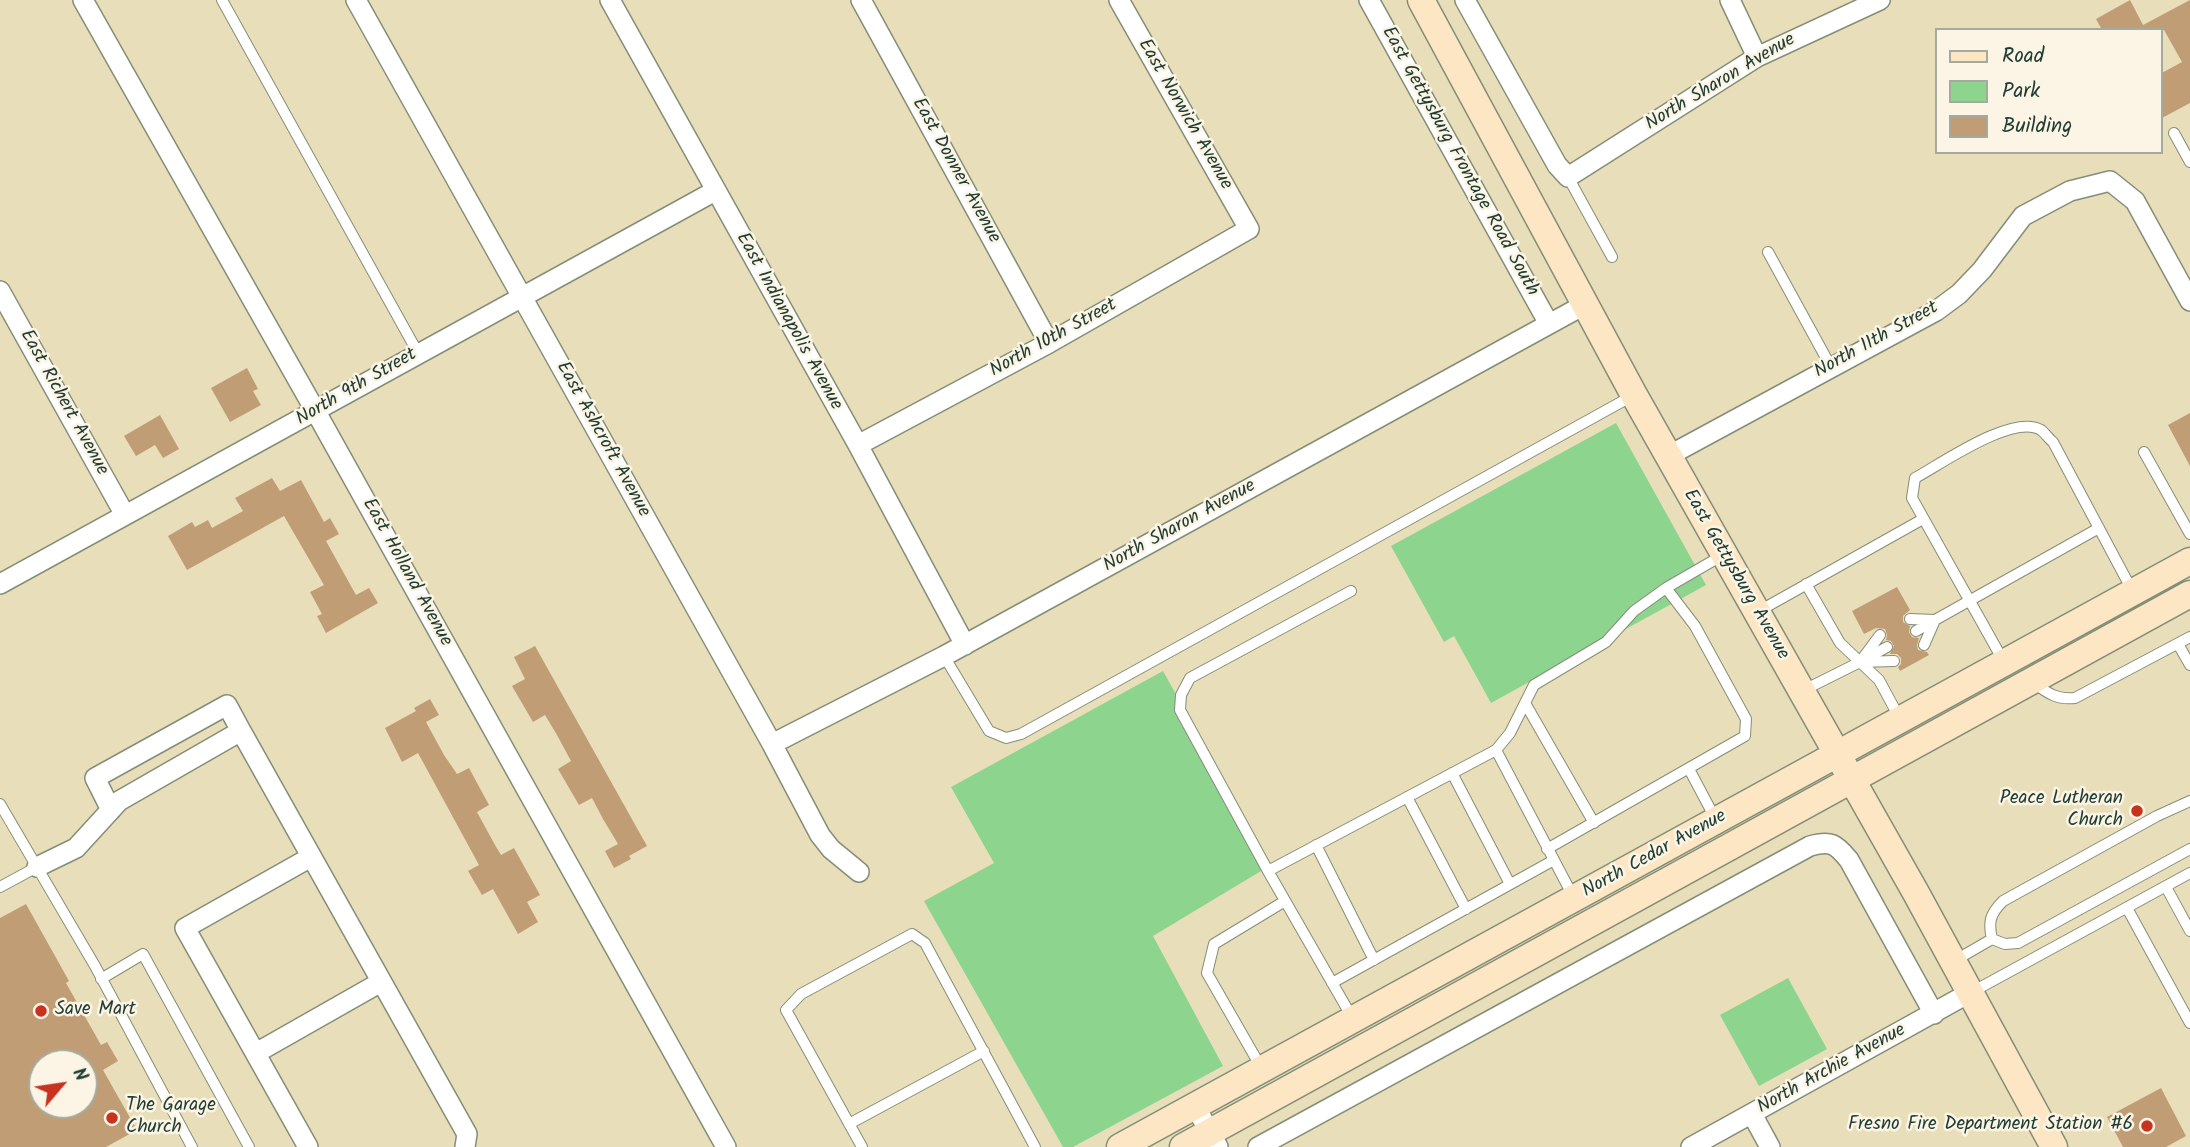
<!DOCTYPE html>
<style>
body{margin:0}
#map{position:relative;width:2190px;height:1147px;overflow:hidden;background:#e8deba;font-family:Kalam,sans-serif}
canvas{display:block}
.legend{position:absolute;left:1935px;top:28px;width:228px;height:126px;box-sizing:border-box;background:#fcf5e5;border:2px solid #a4ab9e;margin:0;padding:9px 12px;list-style:none;font-size:21px;color:#1f3d34}
.legend li{display:flex;align-items:center;gap:14px;height:35px}
.legend b{width:35px;border:2px solid #a4ab9e}
.north{position:absolute;left:28px;top:1049px;width:70px;height:70px;box-sizing:border-box;background:#fcf5e5;border:2px solid #a4ab9e;border-radius:50%;rotate:61deg;font-size:19px;font-weight:700;line-height:28px;text-align:center;color:#1f3d34}
.north::after{content:'';display:block;margin:auto;width:24px;height:32px;background:#c8321e;clip-path:polygon(50% 0,100% 100%,50% 72%,0 100%)}
</style>
<div id="map">
<canvas width="2190" height="1147"></canvas>
<ul class="legend">
<li><b style="height:9px;background:#fce6c4"></b>Road</li>
<li><b style="height:19px;background:#8dd48f"></b>Park</li>
<li><b style="height:19px;background:#c19d76"></b>Building</li>
</ul>
<div class="north">N</div>
</div>
<script>
const context = document.querySelector('canvas').getContext('2d');
context.lineJoin = 'round';
function fillPath(path, color) { context.fillStyle = color; context.fill(path, 'evenodd'); }
function stroke(path, color, width, dash) { context.strokeStyle = color; context.lineWidth = width; context.lineCap = dash ? 'butt' : 'round'; context.setLineDash(dash || []); context.stroke(path); }
function drawText(font, color, halo, rows, align = 'center') {
  context.font = font + ' Kalam,sans-serif'; context.lineWidth = 5; context.setLineDash([]); context.textBaseline = 'middle'; context.strokeStyle = halo; context.fillStyle = color; for (const [text, x, y, turn = 0] of rows) {
    context.save(); context.translate(x, y); context.rotate((+turn || 0) * Math.PI / 180); context.textAlign = isNaN(turn) ? turn : align; if (halo) context.strokeText(text, 0, 0); context.fillText(text, 0, 0); context.restore();
  }
}
const green = new Path2D(`
 M1616 423 1706 585 1491 703 1454 636 1444 642 1391 546Z
 M1163 671 1271 865 1153 936 1223 1066 1073 1147H1063L924 901 994 863 951 787Z
 M1788 978 1827 1049 1759 1086 1720 1015Z`);
const building = new Path2D(`
 M2130 0 2143 25 2190 0V103L2160 119V74L2182 62 2164 30H2102L2096 19Z
 M247 368 258 389 253 391 261 405 230 422 211 388Z
 M2190 413V466L2168 425Z
 M160 415 179 449 163 458 155 445 136 456 124 436Z
 M272 478 280 491 301 480 324 522 330 518 339 534 326 541 356 595 369 588 378 603 326 633 317 616 322 614 310 592 324 585 284 516 187 570 168 536 192 522 195 527 208 520 212 528 243 511 235 498Z
 M1897 587 1910 610 1903 616V622L1910 626 1909 632 1912 637 1919 638 1917 645 1918 650 1927 652 1929 655 1900 671 1898 667 1901 664V658L1897 654H1890L1894 646 1891 641 1886 640 1887 635 1885 629 1876 628 1864 634 1852 611Z
 M535 646 647 846 629 856 631 859 614 868 605 851 618 844 603 819 592 798 579 805 558 769 571 761 557 735 545 715 533 722 512 686 525 679 514 657Z
 M430 699 439 715 426 722 444 755 457 774 469 768 489 805 477 812 495 845 501 855 514 848 540 895 527 902 538 922 518 934 493 889 482 895 468 871 479 865 418 753 402 762 385 728 416 711 414 708Z
 M26 904 69 981 66 983 101 1045 107 1042 118 1061 103 1070 137 1130 106 1147H0V918ZM42 1063H84V1105H42Z
 M2161 1088 2186 1136 2166 1147H2123L2107 1117Z`);
const lane = new Path2D(`
 M222 0 418 353
 M2174 133 2190 162
 M1568 177 1612 257
 M1768 252 1831 367
 M2144 452 2190 534
 M1806 584 1840 643 1879 680 1899 717
 M1351 591 1190 678 1181 695 1180 710 1268 871 1353 1019
 M1759 611 1923 519
 M1910 619 1935 620 1916 631
 M2178 644 2190 665
 M1924 645 1935 620 2099 528
 M1887 647 1860 662 1894 661
 M944 656 989 731 1006 738 1021 734 1634 395
 M2004 662 1912 498 1915 478C1941 464 2013 413 2041 430 2045 433 2049 439 2053 442L2133 592
 M2035 684C2049 694 2058 700 2075 698L2190 637
 M1802 691 1860 662 1880 635
 M1525 703 1594 823
 M1496 750 1574 898
 M1689 769 1715 818
 M1452 773 1510 884
 M1407 797 1466 909
 M0 804 95 966 192 1147
 M1316 845 1374 960
 M1547 849 1745 736 1746 719 1695 626 1666 588
 M1268 871 1496 750 1510 733 1534 685 1606 642 1634 611 1666 588 1723 555
 M0 887 37 867
 M2166 887 2190 931
 M2127 908 2190 1023
 M1992 939C1988 922 1990 914 2003 901L2157 816 2190 801
 M1954 961 1992 939 2005 944 2018 943 2190 849
 M101 979 143 954 249 1147
 M1332 983 1554 860
 M1972 992 2190 873
 M1262 1069 1207 973 1214 944 1285 901
 M849 1124 984 1051
 M862 1147 786 1010 801 994 912 934 925 943 1035 1147`);
const street = new Path2D(`
 M83 0 316 412 726 1147
 M356 0 772 744 820 835 831 849 859 872
 M610 0 858 445 965 645
 M861 0 1049 343
 M1369 0 1549 324
 M1465 0 1557 165 1568 177 1757 57 1880 0
 M1730 0 1757 57
 M0 291 125 515
 M858 445 1049 343 1249 229 1119 0
 M1668 456 1936 311 1959 294 1982 270 2023 216 2070 191 2110 181 2135 201 2190 301
 M0 584 715 191
 M772 744 944 656 1584 305
 M111 810 95 778 227 705 241 731
 M37 867 76 848 119 801 241 731 467 1134 465 1147
 M256 1053 381 982
 M1195 1106 1218 1147
 M1752 1114 1770 1147
 M308 1147 185 928 311 857
 M1258 1147 1810 846C1831 840 1836 844 1849 860L1934 1014
 M1691 1147 1971 992`);
const secondary = new Path2D(`
 M1421 0 1634 395 1916 893 2054 1147
 M1120 1147 2190 561
 M1183 1147 2190 594`);
const markers = [
 [2137,811,7,"#c8321e"],
 [41,1011,7,"#c8321e"],
 [112,1118,7,"#c8321e"],
 [2147,1126,7,"#c8321e"]
];
const streetNames = [
 ["North Sharon Avenue",1721,83,-31],
 ["East Norwich Avenue",1184,115,60],
 ["East Gettysburg Frontage Road South",1459,162,61],
 ["East Donner Avenue",955,171,61],
 ["East Indianapolis Avenue",788,322,61],
 ["North 10th Street",1054,339,-29],
 ["North 11th Street",1877,341,-29],
 ["North 9th Street",357,388,-30],
 ["East Richert Avenue",63,403,61],
 ["East Ashcroft Avenue",602,440,61],
 ["North Sharon Avenue",1180,527,-29],
 ["East Holland Avenue",406,573,61],
 ["East Gettysburg Avenue",1735,575,60],
 ["North Cedar Avenue",1655,855,-29],
 ["North Archie Avenue",1832,1070,-29]
];
const poiNames = [
 ["Peace Lutheran",2123,800],
 ["Church",2123,822],
 ["Save Mart",55,1011,"left"],
 ["The Garage",126,1107,"left"],
 ["Church",126,1129,"left"],
 ["Fresno Fire Department Station #6",2133,1126]
];
fillPath(green, '#8dd48f');
fillPath(building, '#c19d76');
stroke(lane, '#848e77', 12);
stroke(street, '#848e77', 22);
stroke(secondary, '#848e77', 29);
stroke(lane, '#fff', 10);
stroke(street, '#fff', 19);
stroke(secondary, '#fce6c4', 26);
for (const [x, y, r, color] of markers) { const dot = new Path2D(); dot.arc(x, y, r, 0, 2 * Math.PI); context.fillStyle = color; context.fill(dot); stroke(dot, '#fcf5e5', 2.5); }
drawText('19px', '#1f3d34', '#fcf5e5', streetNames);
drawText('19px', '#1f3d34', '#fcf5e5', poiNames, 'right');
</script>
